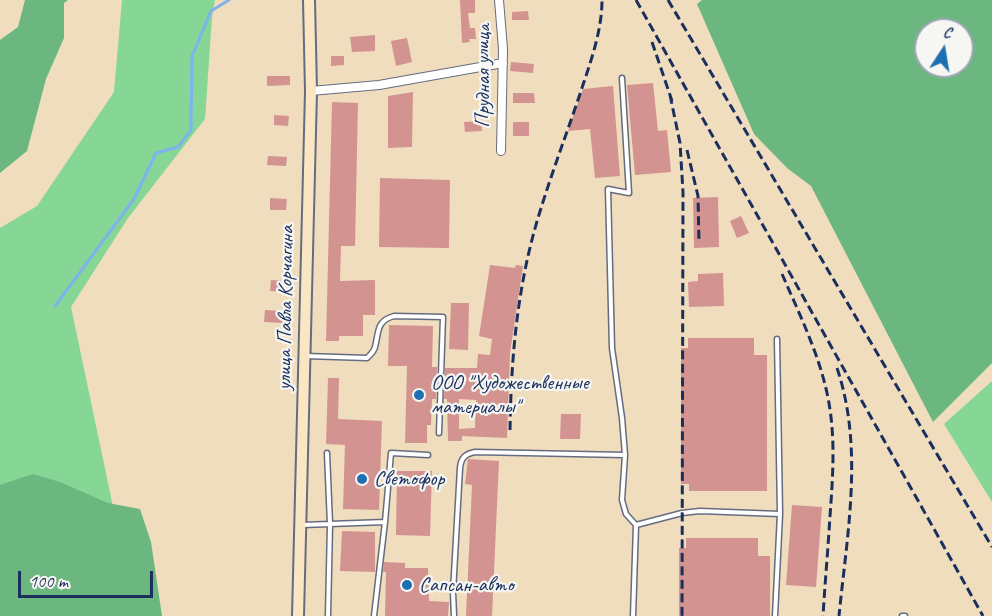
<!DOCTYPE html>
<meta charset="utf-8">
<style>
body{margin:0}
#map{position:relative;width:992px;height:616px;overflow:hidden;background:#f0ddbd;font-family:Caveat,sans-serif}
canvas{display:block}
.north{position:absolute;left:914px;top:18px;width:60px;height:60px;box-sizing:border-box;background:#f6f6f2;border:2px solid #9ea6b7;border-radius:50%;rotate:12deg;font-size:16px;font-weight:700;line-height:24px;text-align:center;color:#1b2f5e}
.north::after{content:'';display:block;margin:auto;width:21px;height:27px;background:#1f6fb2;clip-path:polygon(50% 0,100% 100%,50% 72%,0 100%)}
.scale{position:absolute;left:18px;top:571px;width:135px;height:27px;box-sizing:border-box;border:3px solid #1b2f5e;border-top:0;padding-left:8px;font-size:18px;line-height:21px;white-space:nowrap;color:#1b2f5e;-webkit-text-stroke:4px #f6f6f2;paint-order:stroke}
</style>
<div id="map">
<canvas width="992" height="616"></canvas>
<div class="north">С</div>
<div class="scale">100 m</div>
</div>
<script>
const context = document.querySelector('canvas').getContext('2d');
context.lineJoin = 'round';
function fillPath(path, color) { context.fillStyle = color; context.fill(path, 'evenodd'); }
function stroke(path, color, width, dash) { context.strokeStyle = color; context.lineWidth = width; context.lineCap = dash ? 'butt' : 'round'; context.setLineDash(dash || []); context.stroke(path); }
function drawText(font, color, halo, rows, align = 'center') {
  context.font = font + ' Caveat,sans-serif'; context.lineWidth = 4.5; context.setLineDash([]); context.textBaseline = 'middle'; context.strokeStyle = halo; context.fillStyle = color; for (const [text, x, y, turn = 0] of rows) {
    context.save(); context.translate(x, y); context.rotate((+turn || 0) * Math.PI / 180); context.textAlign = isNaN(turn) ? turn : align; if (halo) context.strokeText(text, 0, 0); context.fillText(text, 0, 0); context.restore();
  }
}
const green = new Path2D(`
 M122 0H215L212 17 205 119 128 218 71 307 136 616H0V228L37 206 114 92Z
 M992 381V502L944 424Z`);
const forest = new Path2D(`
 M25 0H68L64 3V38L46 79 27 151 0 173V40L18 27Z
 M702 0H992V363L933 422 811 186 787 168 754 134 697 4ZM926 30H962V66H926Z
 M33 474 60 482 108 503 140 509 151 542 162 616H0V485Z`);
const stream = new Path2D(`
 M55 306 134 199 156 153 178 147 191 130 192 56 211 11 229 0`);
const building = new Path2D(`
 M460 0H475V13H468L470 28H475L476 39H469L470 42 462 43Z
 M528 11 529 20H512V12Z
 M375 35V51L352 52 350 37Z
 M407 38 412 62 396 66 391 41Z
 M331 56H344V65L331 66Z
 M511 62 534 64 533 73 510 71Z
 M267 76H290V85L267 86Z
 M653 83 658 131 667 130 671 172 635 175 627 85Z
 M613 86 620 176 595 178 590 129 568 131 583 89Z
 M413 92 412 147 388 148V96Z
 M513 93H534L535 103H513Z
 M332 102 358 103 355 246H341L340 281 375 280V315H363V336H339V341H326Z
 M274 115 289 116 288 126 274 125Z
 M481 121 482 131 465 132 464 122Z
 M513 122H529V136H513Z
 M268 156 287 157 286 166 267 165Z
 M380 178 450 180 449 248 379 247Z
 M718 197 719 247 694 248 693 198Z
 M270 198 287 199 286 210H270Z
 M741 216 749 233 737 238 730 221Z
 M490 265 515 268 516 265 523 266 510 353 507 438 462 436V441H448L447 399H444L445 368H477L478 354 490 355 492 339 479 336ZM459 399 476 400 475 428 459 429Z
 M723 273 724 306 689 307 688 282 698 281V274Z
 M271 280 285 281V292L270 291Z
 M451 303H469L468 350 449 349Z
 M265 310 283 311V323L264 322Z
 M389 325 433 326 432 367H437L436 399H432L431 425H427V443H405L407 366H388Z
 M688 338H754V355H767V491H689V484H681V348H688Z
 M328 378H339L338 419 382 421 379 510 343 509 345 445 326 444Z
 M561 414H581L580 439H560Z
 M468 459 499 461 492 616H466L472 485 465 484Z
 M397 471H432L430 536 396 535Z
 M792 505 822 507 816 587 786 585Z
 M342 531 375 532V572L340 571Z
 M686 538H758V556H770V616H679V548H686Z
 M384 562 405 563V568H428L429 601 449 602 448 616H385L386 572H383Z`);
const service = new Path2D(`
 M622 78 629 193 608 189 612 348 622 418 625 455 622 500 626 514 636 525 633 616
 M305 356 367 358C370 355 374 352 375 347 379 332 376 321 394 316L443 317 439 433
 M327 453 330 524 328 616
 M302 525 385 522 391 453 428 455
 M636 525 682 513 700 511 780 514
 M374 616 385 522
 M454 616 453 592 460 468C461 458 465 454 475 452L625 455
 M775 616 780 514 777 339
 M902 616H905`);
const minor = new Path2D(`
 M499 0 503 49 501 151
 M311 91 379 85 503 63`);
const secondary = new Path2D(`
 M298 616 311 91 309 0`);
const rail = new Path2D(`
 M636 0 983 616
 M668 0 992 547
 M652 42 672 101
 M670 95 680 143 683 192 682 616
 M687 150 698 196 699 243
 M782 274C799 313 818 352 827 393 836 434 833 475 830 516 828 549 825 583 823 616
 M837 368C864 448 847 534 839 616
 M510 430C511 359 517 288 538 218 550 178 565 138 579 97 589 66 602 33 602 0`);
const markers = [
 [419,395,6,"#1f6fb2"],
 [362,479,6,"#1f6fb2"],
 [407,585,6,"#1f6fb2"]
];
const streetNames = [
 ["Прудная улица",483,76,-90],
 ["улица Павла Корчагина",286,308,-89]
];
const poiNames = [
 ["ООО \"Художественные",431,383],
 ["материалы\"",431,407],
 ["Светофор",374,479],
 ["Сапсан-авто",419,585]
];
fillPath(green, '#86d696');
fillPath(forest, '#6cb77f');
stroke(stream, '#7fb3ed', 3);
fillPath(building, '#d39391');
stroke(service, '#666c7f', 7);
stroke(minor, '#666c7f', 10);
stroke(secondary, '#666c7f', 14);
stroke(service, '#fff', 4);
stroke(minor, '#fff', 8);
stroke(secondary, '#fbe6c3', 10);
stroke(rail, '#1b2f5e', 3, [9, 4.5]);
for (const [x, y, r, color] of markers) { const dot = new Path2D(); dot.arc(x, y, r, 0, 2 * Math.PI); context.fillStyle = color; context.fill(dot); stroke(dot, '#f6f6f2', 2); }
drawText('21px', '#1b2f5e', '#f6f6f2', streetNames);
drawText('21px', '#1b2f5e', '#f6f6f2', poiNames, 'left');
</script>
